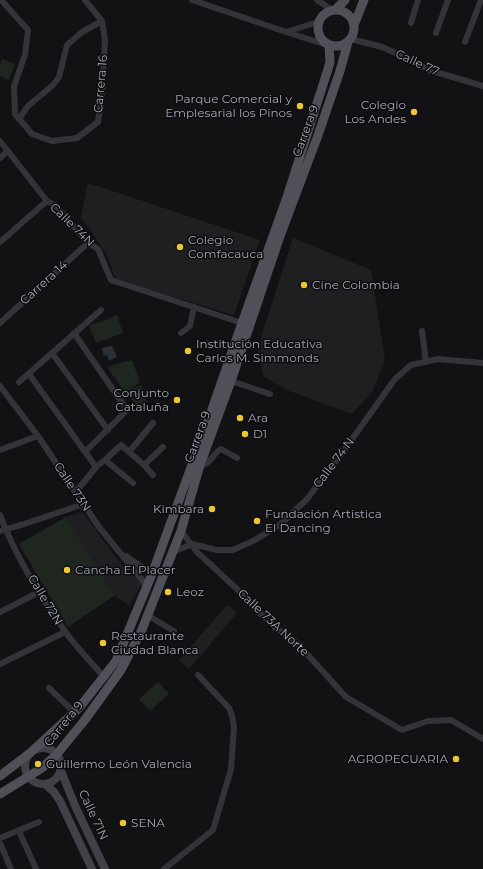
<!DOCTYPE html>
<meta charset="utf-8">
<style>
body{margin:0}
canvas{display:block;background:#121214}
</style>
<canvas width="483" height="869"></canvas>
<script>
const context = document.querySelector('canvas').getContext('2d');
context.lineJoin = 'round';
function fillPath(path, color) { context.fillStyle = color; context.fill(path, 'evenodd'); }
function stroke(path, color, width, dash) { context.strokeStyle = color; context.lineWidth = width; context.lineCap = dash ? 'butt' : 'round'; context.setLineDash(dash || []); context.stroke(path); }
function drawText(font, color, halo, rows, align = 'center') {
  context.font = font + ' Montserrat,sans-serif'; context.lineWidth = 3; context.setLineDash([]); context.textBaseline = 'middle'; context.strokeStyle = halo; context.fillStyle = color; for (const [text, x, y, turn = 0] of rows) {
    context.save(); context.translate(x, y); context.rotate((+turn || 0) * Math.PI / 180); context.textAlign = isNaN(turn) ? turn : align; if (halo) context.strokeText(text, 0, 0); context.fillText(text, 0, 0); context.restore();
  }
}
const built = new Path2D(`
 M88 183 260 240 234 315 116 280 106 253 81 217Z
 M293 238 371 270 385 360 373 391 352 414 287 390 264 377 258 354 263 331Z
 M83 512 113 554 125 568 142 583 129 606 115 595 66 517Z
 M227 605 237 613 189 669 179 660Z`);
const green = new Path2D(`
 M2 59 15 64 9 80 0 76V65Z
 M117 315 123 333 96 343 89 326Z
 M132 360 140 382 129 390 141 385 147 402 140 409 125 392 107 367Z
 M66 517 115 595 68 627 19 544Z
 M158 682 169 694 150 711 139 699Z`);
const water = new Path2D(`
 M112 346 117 357 109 361 107 354 104 356 102 348Z`);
const street = new Path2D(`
 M1 0 28 30 25 55 14 86 15 114 32 134 52 141 77 138 98 122 102 95 105 40 102 21 85 0
 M192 0 286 32 327 45
 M317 0 332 10
 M411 23 418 0
 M286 32 318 22
 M436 33 448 0
 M351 39 382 47 411 60 429 70 483 86
 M465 42 481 0
 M19 119 28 106 53 85 59 77 67 45 82 32 102 21
 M0 141 47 201 56 206 88 243 98 249 111 280 242 323
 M0 158 8 151
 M0 242 47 201
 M0 323 88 243
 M422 331 426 362
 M74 333 127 410 85 452
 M181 333 190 326 194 307
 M52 353 108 430
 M29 374 96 467
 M231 381 270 394
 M19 382 101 310
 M0 386 38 436 99 527 143 581 146 587
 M0 450 38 436
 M129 452 153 423
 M105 460 133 483
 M144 465 163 447
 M200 465C210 466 213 453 221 449L237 458
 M75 493 96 467 105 460 121 445 144 465 153 475
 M0 515C15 554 40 596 64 630 76 647 91 662 104 677
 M0 531 24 524 84 504
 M181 531 197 552 237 589 250 604 276 628 298 644 346 697 402 730 428 721 451 720 483 739
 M173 552 192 544 217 550H233L255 540 281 524 307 499 345 449 395 379 411 365 438 359 483 363
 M126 556 152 574
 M0 612 39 592
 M147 615 174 631
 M0 664 65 632
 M49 688 74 712
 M19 831 36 869
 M0 838 39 822
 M0 843 11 869
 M164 869 213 830 231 769 234 727 232 716 229 708 198 675`);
const secondary = new Path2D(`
 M25 766a18 18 0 1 1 36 0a18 18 0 1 1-36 0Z
 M61 771 76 808 105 869
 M45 784 54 792 60 801 92 869`);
const primary = new Path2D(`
 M318 28a18 18 0 1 1 36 0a18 18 0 1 1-36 0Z
 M335 10 345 0
 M354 25 364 0
 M0 776 30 753 79 708 116 661 152 574 208 421 242 323 287 197 328 69 330 62 329 46
 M0 794 42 768 57 754 84 721 121 670 141 632 181 531 200 465 231 381 280 236 317 138 340 71 348 42`);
const markers = [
 [300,106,4,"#ecc732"],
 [414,112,4,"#ecc732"],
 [180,247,4,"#ecc732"],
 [304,285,4,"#ecc732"],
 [188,351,4,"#ecc732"],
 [177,400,4,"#ecc732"],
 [240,418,4,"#ecc732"],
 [245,434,4,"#ecc732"],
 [212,509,4,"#ecc732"],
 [257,521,4,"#ecc732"],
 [67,570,4,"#ecc732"],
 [168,592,4,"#ecc732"],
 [103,643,4,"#ecc732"],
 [456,759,4,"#ecc732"],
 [38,764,4,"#ecc732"],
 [123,823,4,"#ecc732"]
];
const streetNames = [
 ["Calle 77",417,63,25],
 ["Carrera 16",101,84,-85],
 ["Carrera 9",306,131,-70],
 ["Calle 74N",72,225,44],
 ["Carrera 14",44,283,-42],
 ["Carrera 9",198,437,-70],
 ["Calle 74 N",334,463,-53],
 ["Calle 73N",72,487,56],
 ["Calle 72N",45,600,59],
 ["Calle 73A Norte",273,623,43],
 ["Carrera 9",64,724,-51],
 ["Calle 71N",93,815,65]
];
const poiNames = [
 ["Parque Comercial y",292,99,"right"],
 ["Emplesarial los Pinos",292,113,"right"],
 ["Colegio",406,105,"right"],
 ["Los Andes",406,119,"right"],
 ["Colegio",188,240],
 ["Comfacauca",188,254],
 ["Cine Colombia",312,285],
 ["Institución Educativa",196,344],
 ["Carlos M. Simmonds",196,358],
 ["Conjunto",169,393,"right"],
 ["Cataluña",169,407,"right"],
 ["Ara",248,418],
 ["D1",253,434],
 ["Kimbara",204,509,"right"],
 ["Fundación Artistica",265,514],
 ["El Dancing",265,528],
 ["Cancha El Placer",75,570],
 ["Leoz",176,592],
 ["Restaurante",111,636],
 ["Ciudad Blanca",111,650],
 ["AGROPECUARIA",448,759,"right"],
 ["Guillermo León Valencia",46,764],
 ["SENA",131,823]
];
fillPath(built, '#1f1e21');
fillPath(green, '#1f2620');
fillPath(water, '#2b3139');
stroke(street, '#333339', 6);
stroke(secondary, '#414249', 8);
stroke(primary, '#4f5058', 9);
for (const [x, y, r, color] of markers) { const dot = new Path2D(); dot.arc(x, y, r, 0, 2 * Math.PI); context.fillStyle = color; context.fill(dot); stroke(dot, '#0d0d0f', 1.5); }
drawText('12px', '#a4a7b4', '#0d0d0f', streetNames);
drawText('12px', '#a4a7b4', '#0d0d0f', poiNames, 'left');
</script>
